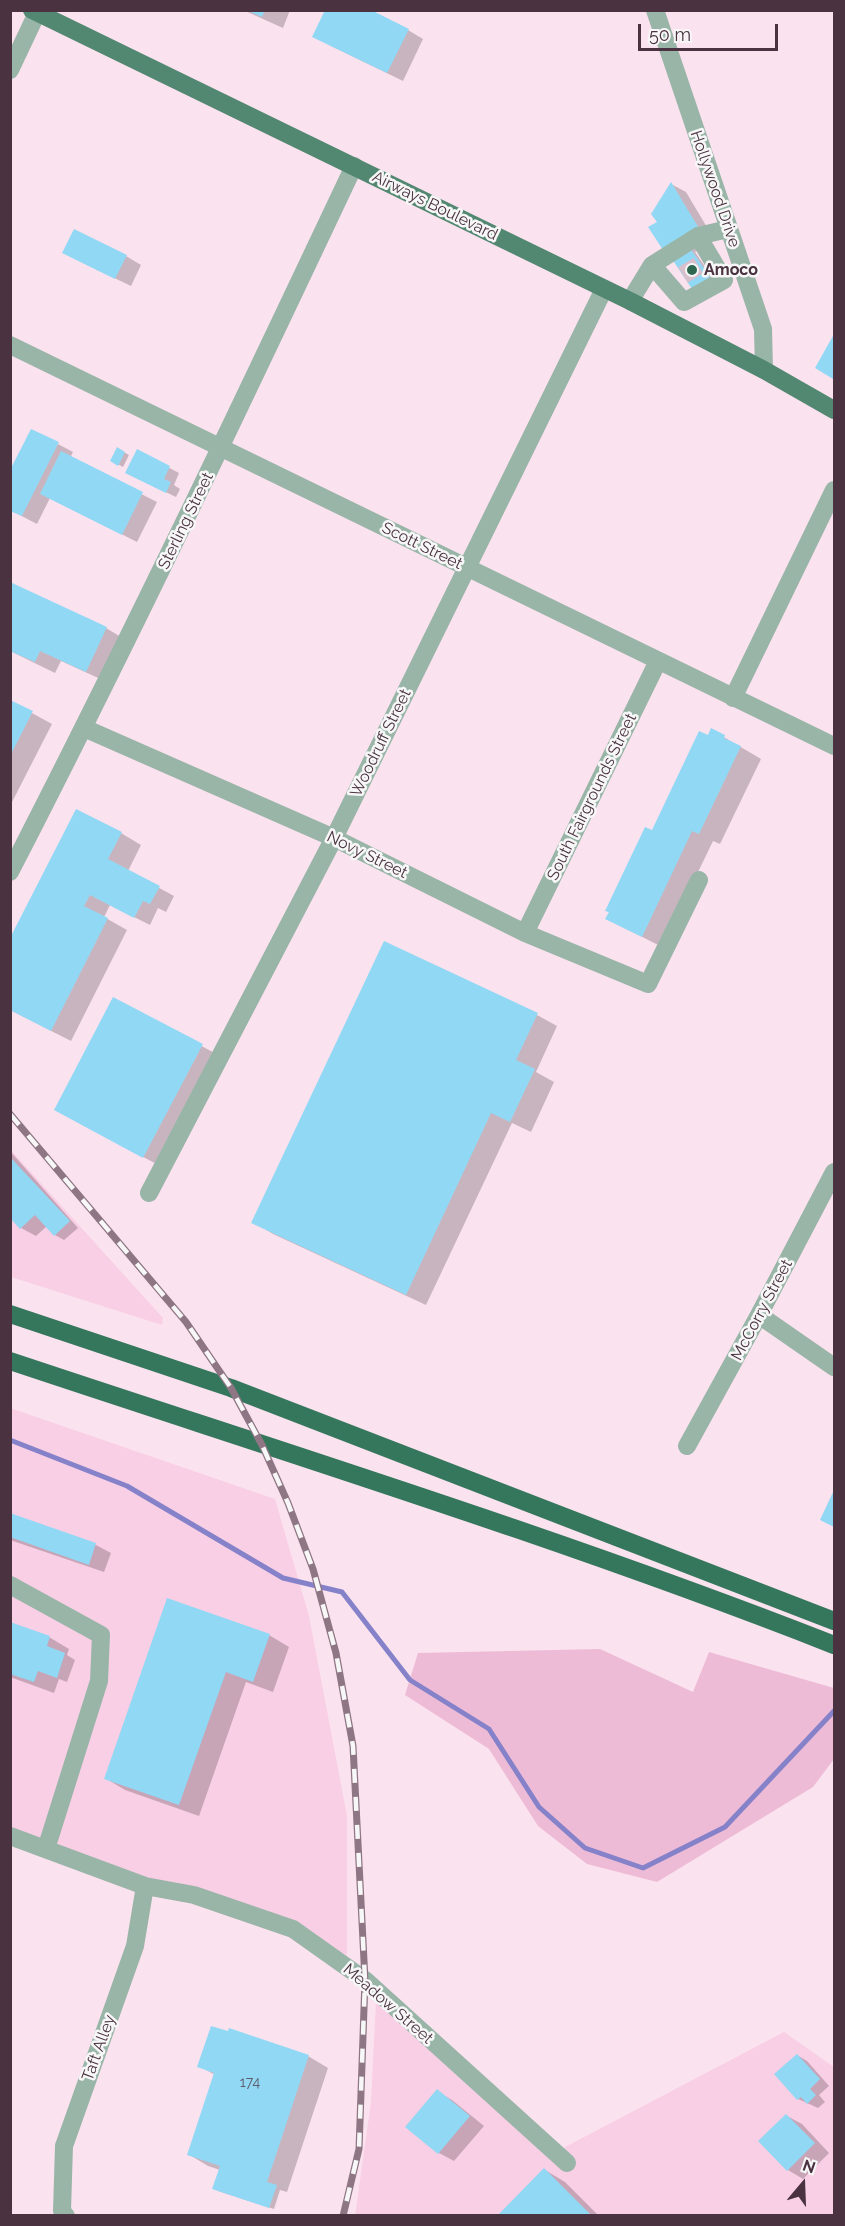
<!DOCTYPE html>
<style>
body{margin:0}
#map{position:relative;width:845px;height:2226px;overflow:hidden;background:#fbe2ef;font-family:Raleway,sans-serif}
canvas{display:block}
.frame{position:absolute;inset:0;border:12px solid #4a3240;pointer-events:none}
.north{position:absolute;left:773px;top:2154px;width:60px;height:60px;-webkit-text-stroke:4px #f7f7f7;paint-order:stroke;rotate:19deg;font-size:16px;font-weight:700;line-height:24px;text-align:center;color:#4a3240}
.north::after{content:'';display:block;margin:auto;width:21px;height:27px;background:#4a3240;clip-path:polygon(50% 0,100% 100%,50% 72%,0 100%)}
.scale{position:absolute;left:638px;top:24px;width:140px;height:27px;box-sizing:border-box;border:3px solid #4a3240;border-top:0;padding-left:8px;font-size:18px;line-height:21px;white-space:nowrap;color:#4a3240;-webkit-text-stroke:4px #f7f7f7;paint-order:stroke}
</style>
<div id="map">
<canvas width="845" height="2226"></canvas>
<div class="frame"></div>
<div class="north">N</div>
<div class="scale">50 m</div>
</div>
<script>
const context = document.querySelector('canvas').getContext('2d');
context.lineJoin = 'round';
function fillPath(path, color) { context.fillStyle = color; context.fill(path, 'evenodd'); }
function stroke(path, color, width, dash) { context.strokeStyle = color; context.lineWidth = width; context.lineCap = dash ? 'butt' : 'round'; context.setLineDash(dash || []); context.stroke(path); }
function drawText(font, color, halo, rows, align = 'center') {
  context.font = font + ' Raleway,sans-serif'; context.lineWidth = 5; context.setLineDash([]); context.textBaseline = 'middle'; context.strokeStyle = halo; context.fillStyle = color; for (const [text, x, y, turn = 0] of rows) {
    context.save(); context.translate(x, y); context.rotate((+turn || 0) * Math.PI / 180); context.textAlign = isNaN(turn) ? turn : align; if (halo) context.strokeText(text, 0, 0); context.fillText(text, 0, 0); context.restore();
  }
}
const built = new Path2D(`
 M10 1149 163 1318 162 1325 11 1277Z
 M10 1408 275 1499 309 1616 347 1816V1955L11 1828Z
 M376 2001 548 2156 784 2032 834 2067V2215L355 2216 371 2102Z`);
const green = new Path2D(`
 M600 1649 693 1692 709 1652 834 1688V1759L813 1787 657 1882 587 1864 538 1826 489 1749 405 1695 418 1653Z`);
const shadow = new Path2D(`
 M243 10H290L283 28Z
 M408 30 423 39 403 81 329 45Z
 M671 184 686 192 714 239 695 252 714 280 698 291 659 222Z
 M126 256 141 265 131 286 79 261Z
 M834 337V378L817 368Z
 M58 444 73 452 70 458 157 502 137 542 50 498 37 524 10 510Z
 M118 449 129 455 123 467 112 461Z
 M138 451 179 473 174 485 180 489 176 497 137 478Z
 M10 584 106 628 126 640 107 682 61 661 55 673 10 651Z
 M10 701 52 724 10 806Z
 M712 730 761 759 720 844 713 841 662 947 607 919 653 832Z
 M121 833 141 845 128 871 174 896 166 912 158 908 150 925 110 905 104 917 127 930 71 1041 10 1010V942Z
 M385 943 537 1015 557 1026 536 1072 554 1082 531 1132 512 1123 426 1305 273 1234 253 1222Z
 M114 999 222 1057 164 1168 75 1121Z
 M10 1151 78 1228 64 1240 55 1235 47 1226 36 1236 21 1228 10 1216Z
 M10 1515 96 1545 111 1553 104 1572 10 1540Z
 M168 1600 269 1635 289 1647 273 1692 246 1682 199 1816 125 1790 105 1778Z
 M10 1624 49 1637 69 1649 67 1655 75 1660 67 1682 59 1679 54 1693 10 1677Z
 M797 2055 807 2061 829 2086 819 2095 825 2102 818 2108 798 2099Z
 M308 2056 328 2068 287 2192 280 2190 274 2209 218 2191 220 2170 208 2166 188 2154 215 2075 199 2066Z
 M437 2091 452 2100 484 2126 454 2161 439 2153Z
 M787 2116 802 2124 829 2153 803 2179 788 2170Z
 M545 2170 565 2182 599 2216H499Z`);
const stream = new Path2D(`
 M10 1440 127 1486 283 1578 342 1592 410 1680 489 1729 539 1807 585 1848 643 1868 725 1827 834 1711`);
const building = new Path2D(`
 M246 10H265L262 17Z
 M325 10H371L409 29 387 73 312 37Z
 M671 182 700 230 665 253 648 227 657 222 651 214Z
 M74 229 127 255 115 279 62 253Z
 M688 245 710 277 692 289 670 256Z
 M834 334V375L833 379 815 368Z
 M31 429 59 442 22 516 10 511V470Z
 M117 447 125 452 118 466 110 461Z
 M137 449 170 466 164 479 171 482 166 493 125 473Z
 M61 451 143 492 122 535 40 494Z
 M10 582 107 627 86 672 40 651 35 662 10 651Z
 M10 700 33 711 10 756Z
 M711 728 725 735 724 738 741 746 699 834 692 831 642 937 605 919 609 912 605 911 645 827 652 830 699 731 708 735Z
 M76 809 122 832 108 859 160 886 150 904 143 901 134 918 90 895 84 906 108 918 51 1031 10 1010V938Z
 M384 941 538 1013 516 1060 535 1069 510 1122 491 1113 406 1295 251 1223Z
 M113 997 203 1044 143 1158 54 1110Z
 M10 1157 70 1221 54 1236 35 1215 20 1229 10 1218Z
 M834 1490V1527L820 1520Z
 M10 1513 96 1543 89 1565 10 1537Z
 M167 1598 270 1634 253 1682 226 1672 179 1805 104 1779Z
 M10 1622 50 1636 47 1646 65 1653 57 1678 38 1671 34 1682 10 1674Z
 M211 2026 228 2031 229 2028 309 2055 267 2182 277 2185 269 2208 212 2189 220 2166 187 2155 214 2073 197 2067Z
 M797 2054 820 2079 810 2089 816 2095 807 2104 801 2097 797 2100 774 2074Z
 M437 2089 470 2116 438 2154 405 2127Z
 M786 2114 815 2143 787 2171 758 2141Z
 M544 2168 592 2216H497Z`);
const minorTunnel = new Path2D(`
 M683 275 701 264`);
const minor = new Path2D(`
 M655 10 763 329 764 370
 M10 70 37 13
 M652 265 684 302 724 280 698 236 728 229
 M630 301 652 265 698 236
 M10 345C286 477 559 614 834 746
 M733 698 834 490
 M84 728 334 838 525 933 648 984 699 880
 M10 872C130 639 242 403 354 166
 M525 933 658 661
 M149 1193 334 838 604 289
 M759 1315 834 1367
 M687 1446 759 1315 834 1172
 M10 1585 101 1635 99 1681 46 1849
 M10 1836 145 1886 194 1895 293 1929 365 1980 567 2163
 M66 2216 62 2211 64 2146 135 1946 145 1886`);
const major = new Path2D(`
 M32 10 630 301 764 370 834 410`);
const highway = new Path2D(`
 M10 1314 231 1388 834 1621
 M10 1361C286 1453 564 1539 834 1645`);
const rail = new Path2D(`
 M10 1114 186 1322 231 1388 262 1445 288 1503 313 1569 336 1653 353 1746 365 1980 359 2149 343 2216`);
const markers = [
 [692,270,6,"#2e6851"]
];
const numberNames = [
 ["174",250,2083]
];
const streetNames = [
 ["Hollywood Drive",715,189,71],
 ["Airways Boulevard",435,206,26],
 ["Sterling Street",186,521,-64],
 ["Scott Street",422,546,26],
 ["Woodruff Street",381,743,-64],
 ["South Fairgrounds Street",592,797,-64],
 ["Novy Street",367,855,26],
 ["McCorry Street",762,1310,-62],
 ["Meadow Street",388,2004,41],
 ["Taft Alley",99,2048,-70]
];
const poiNames = [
 ["Amoco",704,270]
];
fillPath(built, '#f9cfe5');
fillPath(green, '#eebbd7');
fillPath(shadow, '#0003');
stroke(stream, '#8582c9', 5);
fillPath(building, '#91d8f4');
stroke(minorTunnel, '#d8bfcc', 18, [18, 9]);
stroke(minor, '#99b5a8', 18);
stroke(major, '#528871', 18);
stroke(highway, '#35775d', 18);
stroke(rail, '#8e7684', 7);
stroke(rail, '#f7f7f7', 4.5, [14]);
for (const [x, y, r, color] of markers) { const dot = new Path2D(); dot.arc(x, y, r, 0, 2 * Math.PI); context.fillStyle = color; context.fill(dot); stroke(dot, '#f7f7f7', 2); }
drawText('14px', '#5c5c6d', null, numberNames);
drawText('16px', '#4a3240', '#f7f7f7', streetNames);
drawText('bold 16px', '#4a3240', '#f7f7f7', poiNames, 'left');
</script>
